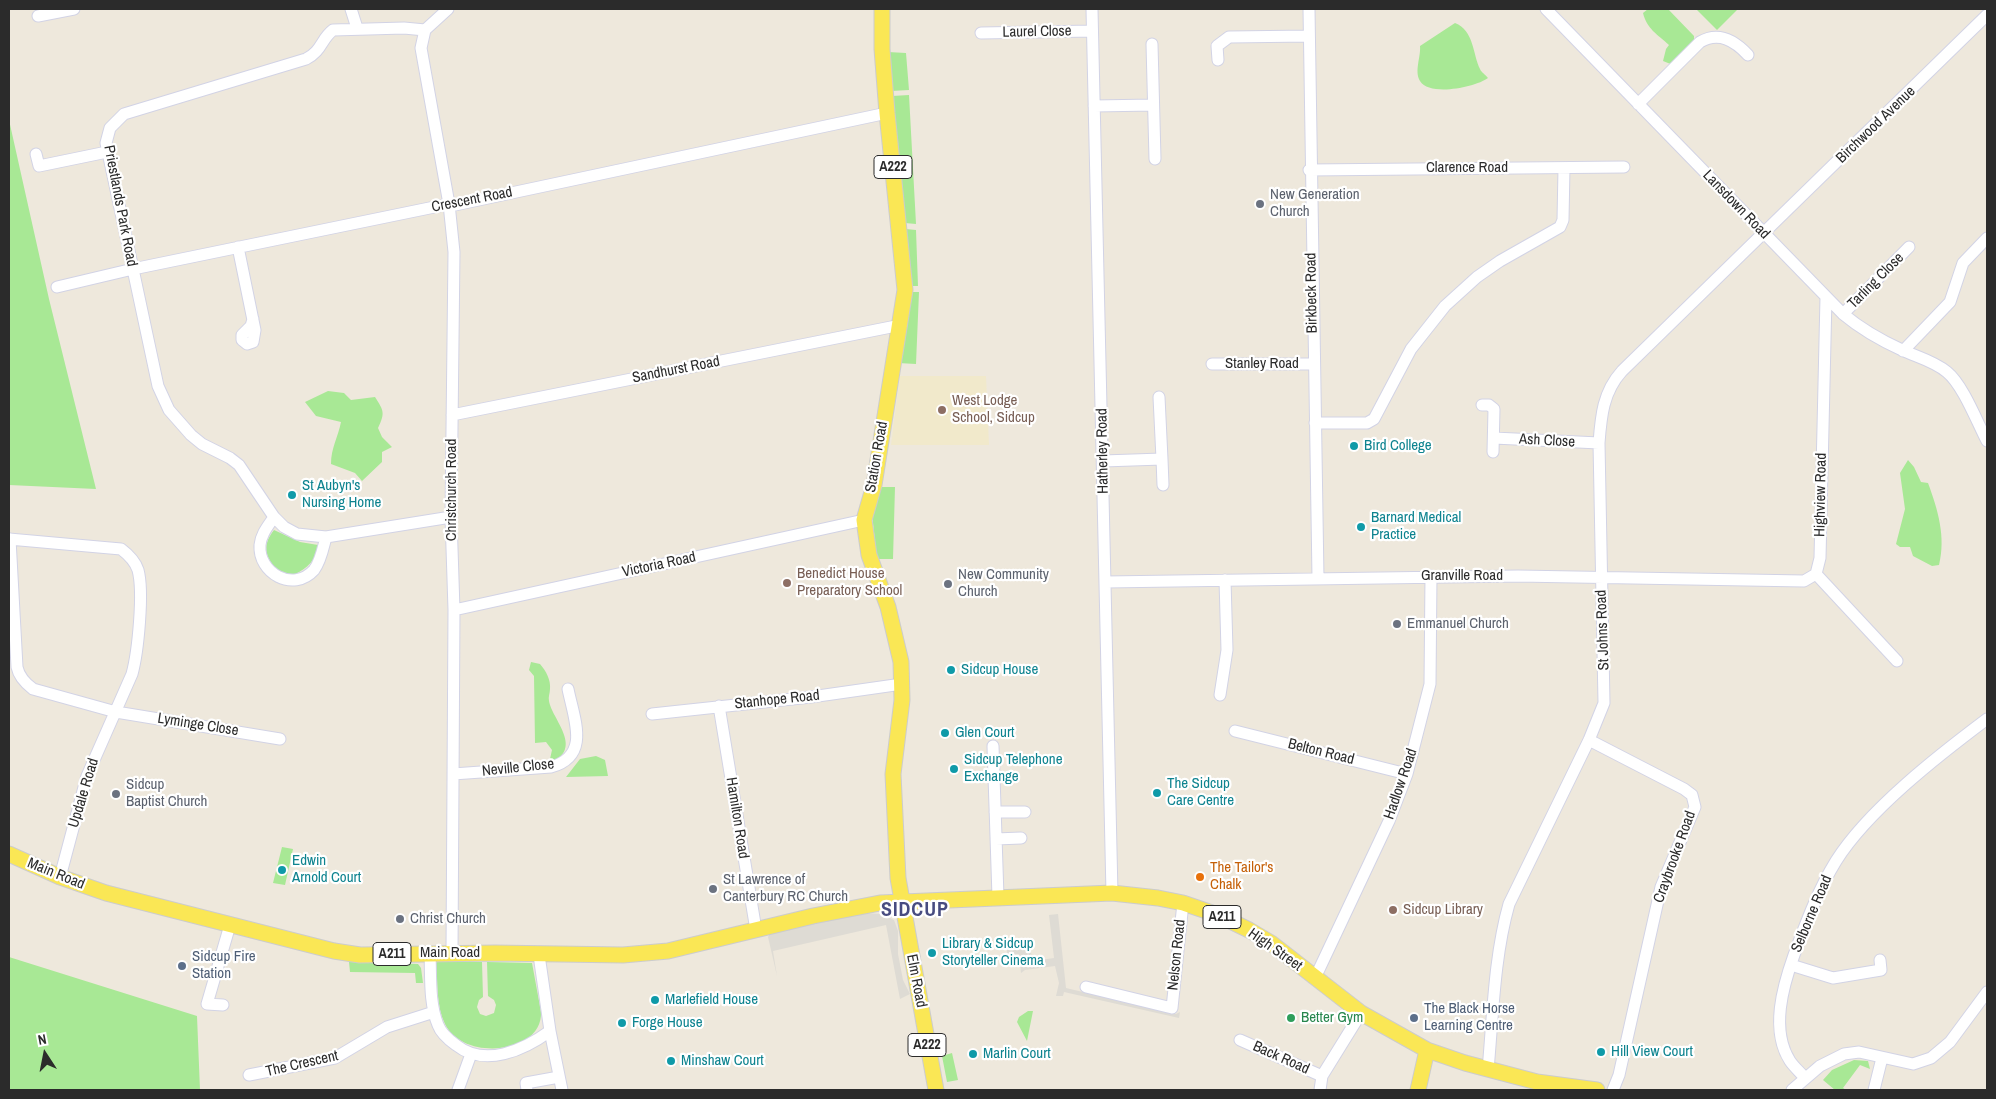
<!DOCTYPE html>
<style>
body{margin:0}
#map{position:relative;width:1996px;height:1099px;overflow:hidden;background:#eee8dc;font-family:"Archivo Narrow",sans-serif}
canvas{display:block}
.frame{position:absolute;inset:0;border:10px solid #2b2b2b;pointer-events:none}
.north{position:absolute;left:20px;top:1029px;width:50px;height:50px;-webkit-text-stroke:4px #fff;paint-order:stroke;rotate:349deg;font-size:14px;font-weight:700;line-height:20px;text-align:center;color:#2b2b2b}
.north::after{content:'';display:block;margin:auto;width:18px;height:22px;background:#2b2b2b;clip-path:polygon(50% 0,100% 100%,50% 72%,0 100%)}
</style>
<div id="map">
<canvas width="1996" height="1099"></canvas>
<div class="frame"></div>
<div class="north">N</div>
</div>
<script>
const context = document.querySelector('canvas').getContext('2d');
context.lineJoin = 'round';
function fillPath(path, color) { context.fillStyle = color; context.fill(path, 'evenodd'); }
function stroke(path, color, width, dash) { context.strokeStyle = color; context.lineWidth = width; context.lineCap = dash ? 'butt' : 'round'; context.setLineDash(dash || []); context.stroke(path); }
function drawText(font, color, halo, rows, align = 'center') {
  context.font = font + ' "Archivo Narrow",sans-serif'; context.lineWidth = 4.5; context.setLineDash([]); context.textBaseline = 'middle'; context.strokeStyle = halo; context.fillStyle = color; for (const [text, x, y, turn = 0] of rows) {
    context.save(); context.translate(x, y); context.rotate((+turn || 0) * Math.PI / 180); context.textAlign = isNaN(turn) ? turn : align; if (halo) context.strokeText(text, 0, 0); context.fillText(text, 0, 0); context.restore();
  }
}
const education = new Path2D(`
 M900 376H986L989 445H891Z`);
const green = new Path2D(`
 M1648 9H1668L1694 36V43L1673 65 1663 61 1666 49 1669 45C1657 34 1647 29 1643 13Z
 M1696 9H1738L1717 30Z
 M1455 23C1474 30 1473 55 1480 69 1481 72 1486 75 1488 78 1476 87 1430 97 1420 81 1414 71 1421 57 1420 46Z
 M888 52 906 53 909 90 891 91Z
 M909 95 916 224 905 223 892 96Z
 M9 120 49 299 96 489 9 485Z
 M906 229 916 230 918 286H911Z
 M911 292H919L916 364 898 363Z
 M328 391 344 393 351 400 375 397C384 411 385 413 378 428L382 437 392 447 382 452V462L362 481 355 473 331 464C331 448 338 437 341 422L316 416 305 402Z
 M1908 460 1914 467 1921 482 1928 483C1938 510 1946 537 1939 565L1932 566 1913 556 1910 547H1900L1896 544 1905 509 1900 473Z
 M878 487H895L893 559H877L872 514Z
 M274 530 300 542 318 545C317 560 307 568 294 575L279 574C267 558 260 548 274 530Z
 M531 662 540 664C546 671 551 680 550 689 550 693 548 697 549 701 552 719 582 746 554 761L550 759 552 750 546 742 535 743 534 676 529 670Z
 M596 756 605 760 608 776 566 777 580 759Z
 M282 847 293 849 285 885 273 883Z
 M9 957 197 1016 200 1090H9Z
 M439 961 482 962 483 997 479 1000 477 1007 480 1014 486 1016 494 1013 496 1005 494 1000 488 996 487 962 532 963 541 1012C543 1054 463 1062 445 1024 436 1006 438 983 436 963Z
 M349 962 418 964 421 968 423 983H416L415 973 350 972Z
 M1028 1011H1033L1027 1041 1017 1022 1019 1017Z
 M952 1053 958 1080 947 1082 942 1056Z
 M1854 1060 1868 1061 1870 1069 1860 1065 1843 1088 1846 1090H1835L1823 1080 1832 1070Z`);
const plaza = new Path2D(`
 M863 913 882 914 894 920 898 931V954L903 980 910 994 900 999 886 925 773 951 777 976 768 937 770 933Z
 M1058 914 1066 988 1176 1014 1180 1012 1179 1018 1064 992 1063 996H1056L1059 983 1055 966 1025 970 1021 973 1019 954 1007 955V939H1028L1033 961 1054 958 1049 915Z`);
const minor = new Path2D(`
 M351 9 357 28
 M448 9 425 30 421 48 449 204 454 252 451 517 454 610 452 953
 M1092 9 1112 893
 M1309 9 1318 578
 M1546 9 1843 314C1861 329 1880 340 1902 350 1917 357 1934 361 1947 372 1963 385 1977 422 1987 441
 M38 16 74 9
 M425 30 404 28 333 30C321 39 322 51 306 59L124 114 110 128 106 143 158 386 169 410 191 435 202 444 230 458 239 465 274 517 284 527 297 534 326 537 451 517
 M981 33 1092 31
 M1152 44 1155 159
 M1218 60 1217 46 1229 37 1309 36
 M1638 104 1700 42C1719 31 1735 41 1748 55
 M1094 106 1153 105
 M36 154 39 166 107 152
 M1309 170 1624 167
 M238 247 255 330 253 342 247 344 242 340V335L251 326 253 319
 M57 287 133 269 449 204 455 205 887 113
 M1843 314 1909 247
 M1903 351 1950 302 1963 263 1987 238
 M1212 364H1313
 M1482 405H1489L1494 409 1493 452
 M452 415 901 325
 M1315 423H1367L1374 419 1411 349 1445 306 1477 277 1500 261 1560 227 1563 220 1564 168
 M1494 438 1599 443
 M1162 459 1163 485
 M1103 461 1162 459 1159 397
 M274 517C268 526 261 534 260 545 258 573 293 593 314 570 321 561 323 548 326 537
 M9 539 121 549C129 555 135 561 138 570 144 592 138 652 132 674L87 776 60 877
 M10 539 17 667C19 677 25 683 33 689L116 712 280 739
 M1816 574 1820 558 1826 297
 M1816 574 1897 661
 M1106 582 1518 576 1804 581 1816 574
 M454 610 864 520
 M1220 695 1227 650 1225 580
 M719 706 756 930
 M652 714 811 697 902 684
 M1235 731 1407 774
 M1589 740 1684 789 1692 795 1695 807 1661 887 1619 1075 1613 1090
 M993 746 998 897
 M453 774 551 767C591 756 574 719 568 689
 M995 812H1025
 M996 839 1021 838
 M430 953C431 977 429 1003 438 1025 441 1033 449 1040 456 1045 485 1068 524 1050 550 1031L539 955
 M1791 965 1833 978 1881 970 1880 960
 M1315 978 1389 821 1407 774 1430 684 1431 576
 M1086 987 1172 1008 1183 903
 M223 1005 207 1004 230 925
 M550 1031 562 1090
 M1240 1040 1322 1076
 M1488 1070C1493 1015 1494 957 1509 904L1589 740 1604 703 1599 443C1601 416 1603 392 1622 371L1987 15
 M249 1075 335 1058 387 1027 434 1012
 M1805 1078C1800 1072 1794 1067 1790 1061 1770 1030 1783 986 1794 955 1806 923 1818 890 1836 861 1868 810 1939 755 1987 719
 M458 1090 471 1054
 M527 1090 526 1083 559 1077
 M1320 1090 1322 1076 1361 1013
 M1792 1090 1820 1066 1844 1054 1859 1052 1913 1064 1931 1058 1950 1042 1987 992
 M1874 1090 1882 1058`);
const major = new Path2D(`
 M882 9V49L887 113 905 290 874 485 864 520 869 555 888 607 901 662 902 700 893 774 898 878 936 1090
 M9 854 60 877 106 893 334 951 360 955 495 953 623 955 668 951 813 916 880 903 1112 893 1158 898 1183 903 1218 915 1249 930 1271 943 1361 1013 1427 1050 1465 1063 1537 1082 1597 1090
 M1418 1090 1427 1050`);
const markers = [
 [1260,204,5,"#6b7280"],
 [942,410,5,"#8d6e63"],
 [1354,446,5,"#0f9aa8"],
 [292,495,5,"#0f9aa8"],
 [1361,527,5,"#0f9aa8"],
 [787,583,5,"#8d6e63"],
 [948,584,5,"#6b7280"],
 [1397,624,5,"#6b7280"],
 [951,670,5,"#0f9aa8"],
 [945,733,5,"#0f9aa8"],
 [954,769,5,"#0f9aa8"],
 [1157,793,5,"#0f9aa8"],
 [116,794,5,"#6b7280"],
 [282,870,5,"#0f9aa8"],
 [1200,877,5,"#e8710a"],
 [713,889,5,"#6b7280"],
 [1393,910,5,"#8d6e63"],
 [400,919,5,"#6b7280"],
 [932,953,5,"#0f9aa8"],
 [182,966,5,"#5c6f8a"],
 [655,1000,5,"#0f9aa8"],
 [1291,1018,5,"#2e9e5b"],
 [1414,1018,5,"#5c6f8a"],
 [622,1023,5,"#0f9aa8"],
 [1601,1052,5,"#0f9aa8"],
 [973,1054,5,"#0f9aa8"],
 [671,1061,5,"#0f9aa8"]
];
const shields = [
 [893,167,38],
 [1222,917,38],
 [392,954,38],
 [927,1045,38]
];
const shieldNames = [
 ["A222",893,167],
 ["A211",1222,917],
 ["A211",392,954],
 ["A222",927,1045]
];
const streetNames = [
 ["Laurel Close",1037,32,-1],
 ["Birchwood Avenue",1876,125,-44],
 ["Clarence Road",1467,168],
 ["Crescent Road",472,200,-11],
 ["Lansdown Road",1736,205,46],
 ["Priestlands Park Road",120,206,79],
 ["Tarling Close",1876,281,-45],
 ["Birkbeck Road",1312,293,-91],
 ["Stanley Road",1262,364],
 ["Sandhurst Road",676,370,-11],
 ["Ash Close",1547,441,3],
 ["Hatherley Road",1103,451,-91],
 ["Station Road",877,457,-80],
 ["Christchurch Road",452,490,-90],
 ["Highview Road",1821,495,-89],
 ["Victoria Road",659,565,-12],
 ["Granville Road",1462,576],
 ["St Johns Road",1603,630,-92],
 ["Stanhope Road",777,700,-6],
 ["Lyminge Close",198,725,9],
 ["Belton Road",1321,752,14],
 ["Neville Close",518,768,-6],
 ["Hadlow Road",1401,784,-71],
 ["Updale Road",84,793,-73],
 ["Hamilton Road",737,818,81],
 ["Craybrooke Road",1675,857,-70],
 ["Main Road",56,874,22],
 ["Selborne Road",1812,914,-67],
 ["High Street",1275,950,35],
 ["Main Road",450,953],
 ["Nelson Road",1177,955,-84],
 ["Elm Road",916,981,79],
 ["Back Road",1281,1058,24],
 ["The Crescent",302,1064,-13]
];
const worshipNames = [
 ["New Generation",1270,195],
 ["Church",1270,212],
 ["New Community",958,575],
 ["Church",958,592],
 ["Emmanuel Church",1407,624],
 ["Sidcup",126,785],
 ["Baptist Church",126,802],
 ["St Lawrence of",723,880],
 ["Canterbury RC Church",723,897],
 ["Christ Church",410,919]
];
const educationNames = [
 ["West Lodge",952,401],
 ["School, Sidcup",952,418],
 ["Benedict House",797,574],
 ["Preparatory School",797,591],
 ["Sidcup Library",1403,910]
];
const cultureNames = [
 ["Bird College",1364,446],
 ["St Aubyn's",302,486],
 ["Nursing Home",302,503],
 ["Barnard Medical",1371,518],
 ["Practice",1371,535],
 ["Sidcup House",961,670],
 ["Glen Court",955,733],
 ["Sidcup Telephone",964,760],
 ["Exchange",964,777],
 ["The Sidcup",1167,784],
 ["Care Centre",1167,801],
 ["Edwin",292,861],
 ["Arnold Court",292,878],
 ["Library & Sidcup",942,944],
 ["Storyteller Cinema",942,961],
 ["Marlefield House",665,1000],
 ["Forge House",632,1023],
 ["Hill View Court",1611,1052],
 ["Marlin Court",983,1054],
 ["Minshaw Court",681,1061]
];
const foodNames = [
 ["The Tailor's",1210,868],
 ["Chalk",1210,885]
];
const serviceNames = [
 ["Sidcup Fire",192,957],
 ["Station",192,974],
 ["The Black Horse",1424,1009],
 ["Learning Centre",1424,1026]
];
const leisureNames = [
 ["Better Gym",1301,1018]
];
const districtNames = [
 ["SIDCUP",915,911]
];
fillPath(education, '#f1e9cb');
fillPath(green, '#a8e895');
fillPath(plaza, '#dedbd4');
stroke(minor, '#d2d3e5', 13);
stroke(major, '#ccc', 17);
stroke(minor, '#fff', 11);
stroke(major, '#fae755', 15);
for (const [x, y, r, color] of markers) { const dot = new Path2D(); dot.arc(x, y, r, 0, 2 * Math.PI); context.fillStyle = color; context.fill(dot); stroke(dot, '#fff', 2); }
for (const [x, y, w] of shields) { const box = new Path2D(); box.roundRect(x - w / 2, y - 11.5, w, 23, 4); context.fillStyle = '#fff'; context.fill(box); stroke(box, '#2b2b2b', 1); }
drawText('bold 14px', '#2b2b2b', null, shieldNames);
drawText('15px', '#2b2b2b', '#fff', streetNames);
drawText('15px', '#5b616d', '#fff', worshipNames, 'left');
drawText('15px', '#785e54', '#fff', educationNames, 'left');
drawText('15px', '#0d838f', '#fff', cultureNames, 'left');
drawText('15px', '#c56008', '#fff', foodNames, 'left');
drawText('15px', '#4e5e75', '#fff', serviceNames, 'left');
drawText('15px', '#27864d', '#fff', leisureNames, 'left');
context.letterSpacing = '1px';
drawText('bold 20px', '#484c80', '#fff', districtNames);
context.letterSpacing = '0px';
</script>
